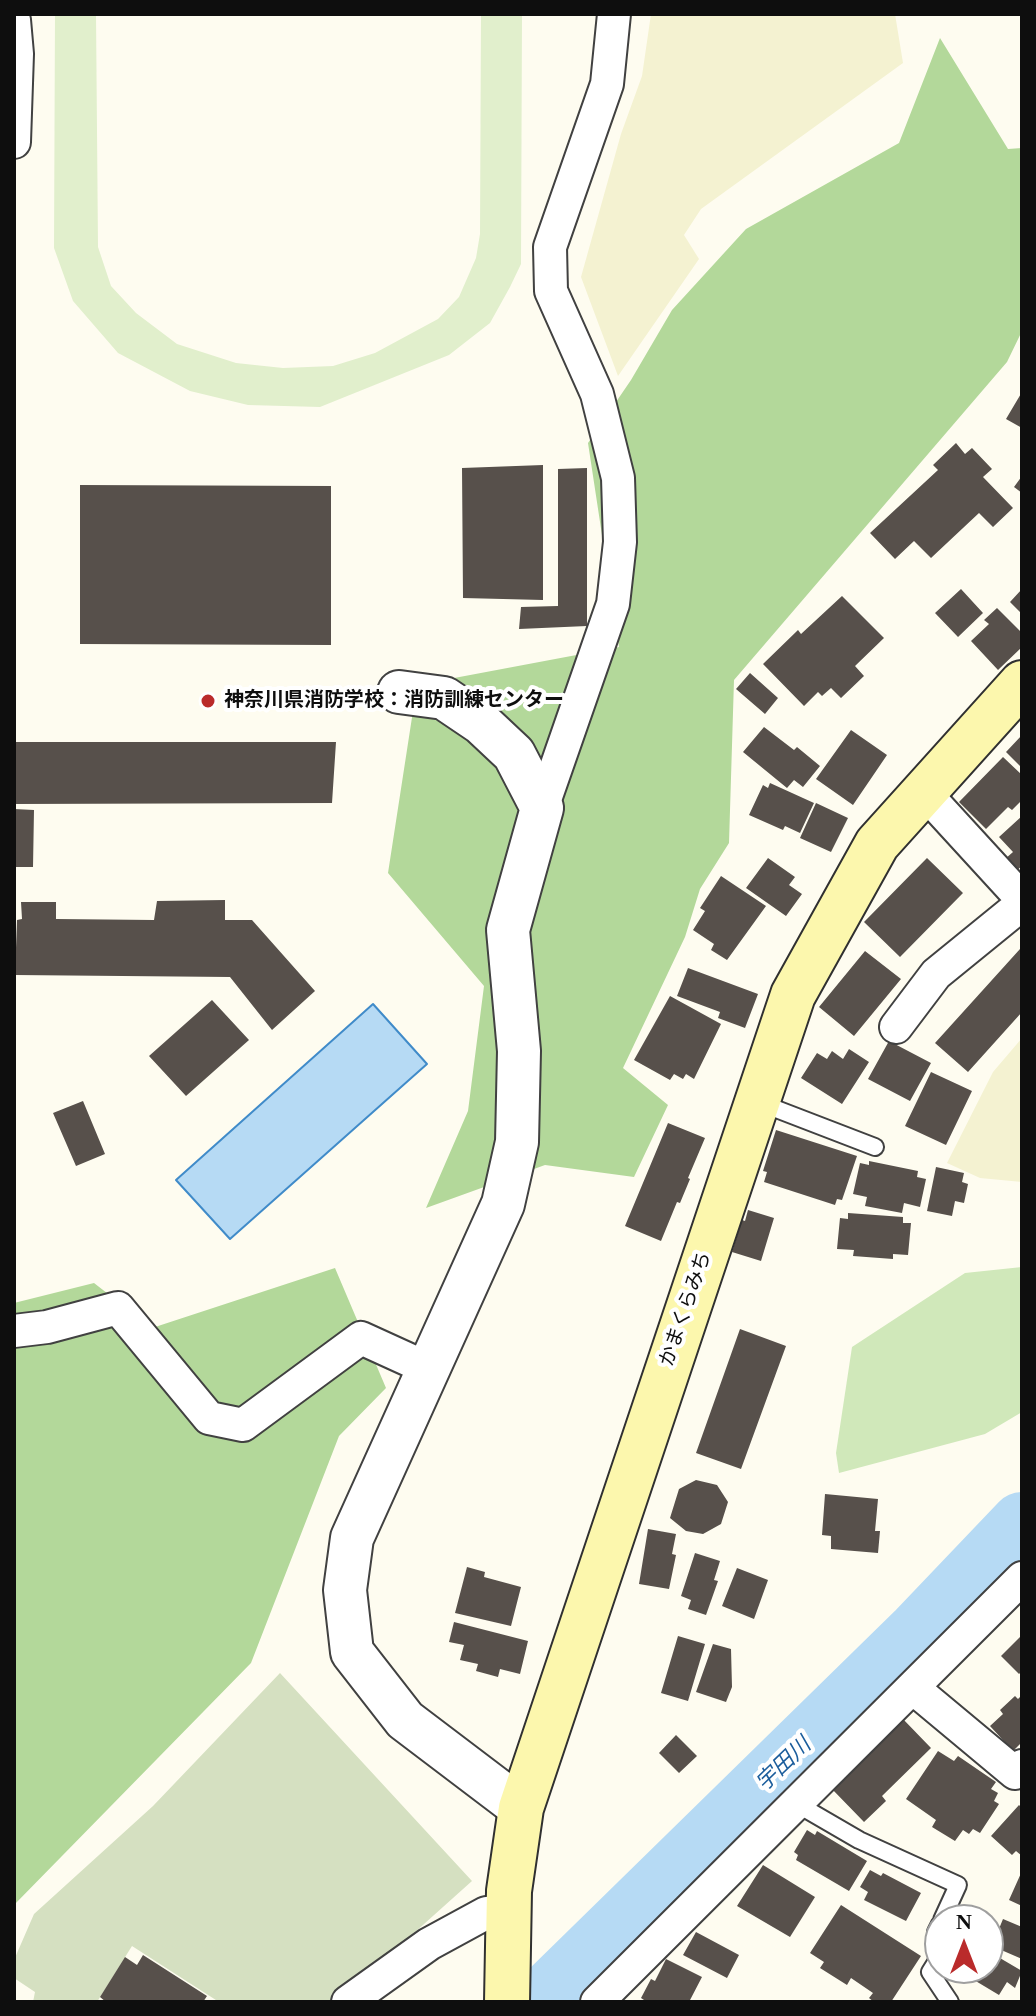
<!DOCTYPE html>
<meta charset="utf-8">
<style>
body{margin:0}
#map{position:relative;width:1036px;height:2016px;overflow:hidden;background:#fefcf0;font-family:"Times New Roman",serif}
canvas{display:block}
.frame{position:absolute;inset:0;border:16px solid #0e0e0e;pointer-events:none}
.north{position:absolute;left:924px;top:1904px;width:80px;height:80px;box-sizing:border-box;background:#fff;border:2px solid #9f9f9f;border-radius:50%;rotate:0deg;font-size:22px;font-weight:700;line-height:32px;text-align:center;color:#0e0e0e}
.north::after{content:'';display:block;margin:auto;width:28px;height:36px;background:#ba2b2b;clip-path:polygon(50% 0,100% 100%,50% 72%,0 100%)}
</style>
<div id="map">
<canvas width="1036" height="2016"></canvas>
<div class="frame"></div>
<div class="north">N</div>
</div>
<script>
const context = document.querySelector('canvas').getContext('2d');
context.lineJoin = 'round';
function fillPath(path, color) { context.fillStyle = color; context.fill(path, 'evenodd'); }
function stroke(path, color, width, dash) { context.strokeStyle = color; context.lineWidth = width; context.lineCap = dash ? 'butt' : 'round'; context.setLineDash(dash || []); context.stroke(path); }
function drawText(font, color, halo, rows, align = 'center') {
  context.font = font + ' "Times New Roman","Noto Sans JP",serif'; context.lineWidth = 8; context.setLineDash([]); context.textBaseline = 'middle'; context.strokeStyle = halo; context.fillStyle = color; for (const [text, x, y, turn = 0] of rows) {
    context.save(); context.translate(x, y); context.rotate((+turn || 0) * Math.PI / 180); context.textAlign = isNaN(turn) ? turn : align; if (halo) context.strokeText(text, 0, 0); context.fillText(text, 0, 0); context.restore();
  }
}
const farmland = new Path2D(`
 M651 14H895L903 63 701 209 684 235 699 259 618 376 581 277 621 134 642 76Z
 M1022 1038V1182L980 1178 947 1163 993 1072Z`);
const green = new Path2D(`
 M1022 1267V1412L985 1434 839 1473 836 1453 852 1347 965 1273Z`);
const forest = new Path2D(`
 M940 38 1008 149 1022 148V331L1007 362 734 680 729 843 700 889 685 937 623 1068 668 1105 634 1177 545 1165 426 1208 468 1111 484 986 388 873 417 685 619 647 588 443 631 380 672 310 746 229 899 143Z
 M335 1268 386 1388 339 1436 251 1663 14 1905V1303L94 1283 152 1328Z`);
const cemetery = new Path2D(`
 M280 1673 472 1881 337 2002H219L132 1946 97 2002H33L35 1992 14 1978V1960L34 1914 153 1806Z`);
const pitch = new Path2D(`
 M55 14H96L98 247 111 286 136 313 177 344 236 363 283 368 333 366 375 353 438 319 459 297 476 258 480 234 481 14H522L521 264 510 287 490 323 449 355 320 407 248 405 190 391 118 353 73 301 54 248Z`);
const water = new Path2D(`
 M373 1004 427 1064 230 1239 176 1180Z`);
const river = new Path2D(`
 M541 2002 919 1632 1022 1524`);
const building = new Path2D(`
 M1022 392V428L1006 419Z
 M956 443 965 454 972 448 992 469 983 477 1013 508 993 527 979 513 931 558 914 541 895 559 870 533 938 470 933 465Z
 M543 465V600L463 598 462 468Z
 M587 468V626L519 629 521 607 558 606V469Z
 M1022 476V493L1014 487Z
 M80 485 331 486V645L80 644Z
 M961 589 983 613 958 637 935 613Z
 M1022 589V614L1010 602Z
 M842 596 884 638 855 666 864 676 841 698 831 688 822 696 818 692 804 706 763 664 798 630 801 634Z
 M997 608 1022 633V647L998 670 971 641 989 624 984 620Z
 M750 673 778 698 765 714 736 689Z
 M764 727 794 750 797 747 820 766 803 787 794 780 787 788 743 752Z
 M851 730 887 755 853 805 816 779Z
 M1022 735V768L1006 752Z
 M14 742H336L332 803 14 804Z
 M1003 757 1022 775V800L1012 810 1008 807 986 829 959 802Z
 M770 783 814 803 800 833 785 826 783 830 749 815 763 785 768 788Z
 M816 803 848 818 831 852 800 838Z
 M14 809 34 810 33 867H14Z
 M1022 816V866L1016 871 1005 859 1013 852 999 837Z
 M768 858 795 877 789 885 802 894 786 916 746 888Z
 M927 858 963 893 900 957 864 922Z
 M721 876 766 906 727 960 711 950 714 944 693 930 705 911 700 908Z
 M225 900V920H252L315 991 272 1030 230 977 15 975 17 920 22 919 21 902H56V919L154 920 157 901Z
 M1020 949 1022 951V1012L968 1072 935 1043Z
 M865 951 901 979 854 1036 819 1007Z
 M688 968 758 994 745 1028 718 1018 720 1012 677 996Z
 M670 996 721 1024 694 1079 686 1074 683 1079 674 1074 670 1080 634 1060Z
 M212 1000 249 1040 186 1096 149 1056Z
 M889 1041 931 1063 910 1101 868 1079Z
 M849 1049 869 1062 842 1104 801 1078 817 1053 827 1059 832 1051 843 1059Z
 M931 1072 972 1091 946 1145 905 1126Z
 M83 1101 105 1154 76 1166 53 1113Z
 M668 1123 705 1138 688 1178 690 1179 680 1203 677 1202 661 1241 625 1226Z
 M776 1130 857 1156 842 1200 837 1199 835 1205 764 1182 767 1172 763 1171Z
 M869 1161 918 1171 917 1177 926 1179 920 1207 904 1203 902 1213 865 1206 867 1197 853 1194 860 1163 869 1165Z
 M936 1167 964 1173 962 1182 968 1184 964 1203 955 1201 952 1216 927 1211Z
 M748 1210 774 1218 761 1261 732 1252 742 1220 745 1221Z
 M848 1213 903 1217V1223H911L908 1255 893 1254V1259L853 1256 854 1250 837 1249 840 1218 848 1219Z
 M740 1329 786 1346 741 1469 696 1453Z
 M696 1480 717 1485 728 1502 721 1524 703 1534 686 1531 670 1518 679 1489Z
 M825 1494 878 1499 875 1531H880L878 1553 831 1549V1536L822 1535Z
 M648 1529 676 1534 672 1554 676 1555 669 1589 639 1584Z
 M695 1553 720 1561 714 1580 718 1581 706 1615 688 1609 691 1600 681 1596Z
 M467 1567 485 1572 484 1577 521 1587 511 1626 455 1613Z
 M737 1568 768 1580 754 1619 722 1606Z
 M454 1622 528 1641 520 1674 500 1669 498 1677 476 1671 478 1664 460 1660 464 1645 449 1642Z
 M1022 1635V1671L1019 1674 1001 1656Z
 M678 1636 705 1644 688 1701 661 1693Z
 M713 1644 731 1649 732 1687 726 1702 696 1692Z
 M1022 1695V1742L1013 1751 990 1726 1003 1714 1000 1710 1015 1696 1018 1699Z
 M902 1718 931 1748 882 1796 886 1801 864 1822 831 1788Z
 M676 1735 697 1756 679 1773 659 1753Z
 M938 1751 954 1761 958 1756 996 1782 991 1789 998 1793 994 1801 999 1804 980 1833 973 1829 969 1834 963 1830 955 1841 932 1827 936 1820 906 1799Z
 M1019 1805 1022 1808V1856L1016 1851 1012 1855 991 1836Z
 M807 1830 815 1835 817 1831 867 1861 849 1891 796 1860 798 1855 794 1852Z
 M763 1865 815 1897 790 1937 737 1906Z
 M870 1870 881 1876 883 1873 921 1893 906 1921 864 1900 868 1892 860 1887Z
 M1022 1871V1906L1009 1900Z
 M841 1905 921 1956 891 2002H874L869 1998 873 1993 851 1978 847 1985 820 1968 824 1962 810 1953Z
 M1003 1919 1022 1927V1959L992 1946Z
 M696 1932 739 1955 727 1978 683 1955Z
 M988 1951 1022 1971 1015 1988 1007 1982 999 1995 959 1971 961 1968H988Z
 M143 1955 207 1996 203 2002H106L100 1997 125 1957 137 1965Z
 M666 1959 702 1977 689 2002H647L641 1998 651 1979 655 1981Z`);
const service = new Path2D(`
 M758 1102 875 1147
 M797 1804 859 1840 958 1885 942 1920
 M940 1924 936 1932 940 1939
 M940 1956 930 1972 950 2002`);
const minor = new Path2D(`
 M14 20 17 54 14 142
 M924 792 1022 899
 M542 808 613 604 620 542 618 478 597 394 551 291 550 247 607 84 614 14
 M896 1027 936 974 1022 904
 M14 1331 47 1327 118 1308 209 1418 243 1425 361 1338 429 1369
 M913 1688 1015 1773 1022 1766
 M348 2002 429 1944 486 1913 509 1910
 M597 2002 1022 1578`);
const tertiary = new Path2D(`
 M399 692 444 698 481 723 514 754 542 808 508 930 519 1051 517 1142 503 1204 352 1538 345 1590 352 1652 405 1720 521 1808`);
const secondary = new Path2D(`
 M507 2002 509 1891 521 1808 793 995 877 844 1022 683`);
const markers = [
 [208,701,8,"#ba2b2b"]
];
const poiNames = [
 ["神奈川県消防学校：消防訓練センター",224,701]
];
const streetNames = [
 ["かまくらみち",686,1309,-71]
];
const waterNames = [
 ["宇田川",784,1765,-44]
];
fillPath(farmland, '#f4f2d1');
fillPath(green, '#d0e8ba');
fillPath(forest, '#b3d89a');
fillPath(cemetery, '#d5e0c1');
fillPath(pitch, '#e1efcc');
fillPath(water, '#b6daf4');
stroke(water, '#408bc9', 2);
stroke(river, '#b6daf4', 64);
fillPath(building, '#57504b');
stroke(service, '#414141', 20);
stroke(minor, '#414141', 36);
stroke(tertiary, '#414141', 46);
stroke(secondary, '#303030', 48);
stroke(service, '#fff', 16);
stroke(minor, '#fff', 32);
stroke(tertiary, '#fff', 42);
stroke(secondary, '#fcf7ad', 44);
for (const [x, y, r, color] of markers) { const dot = new Path2D(); dot.arc(x, y, r, 0, 2 * Math.PI); context.fillStyle = color; context.fill(dot); stroke(dot, '#fff', 3); }
drawText('bold 20px', '#0e0e0e', '#fff', poiNames, 'left');
drawText('20px', '#0e0e0e', '#fff', streetNames);
drawText('italic 22px', '#1b5d9c', '#fff', waterNames);
</script>
